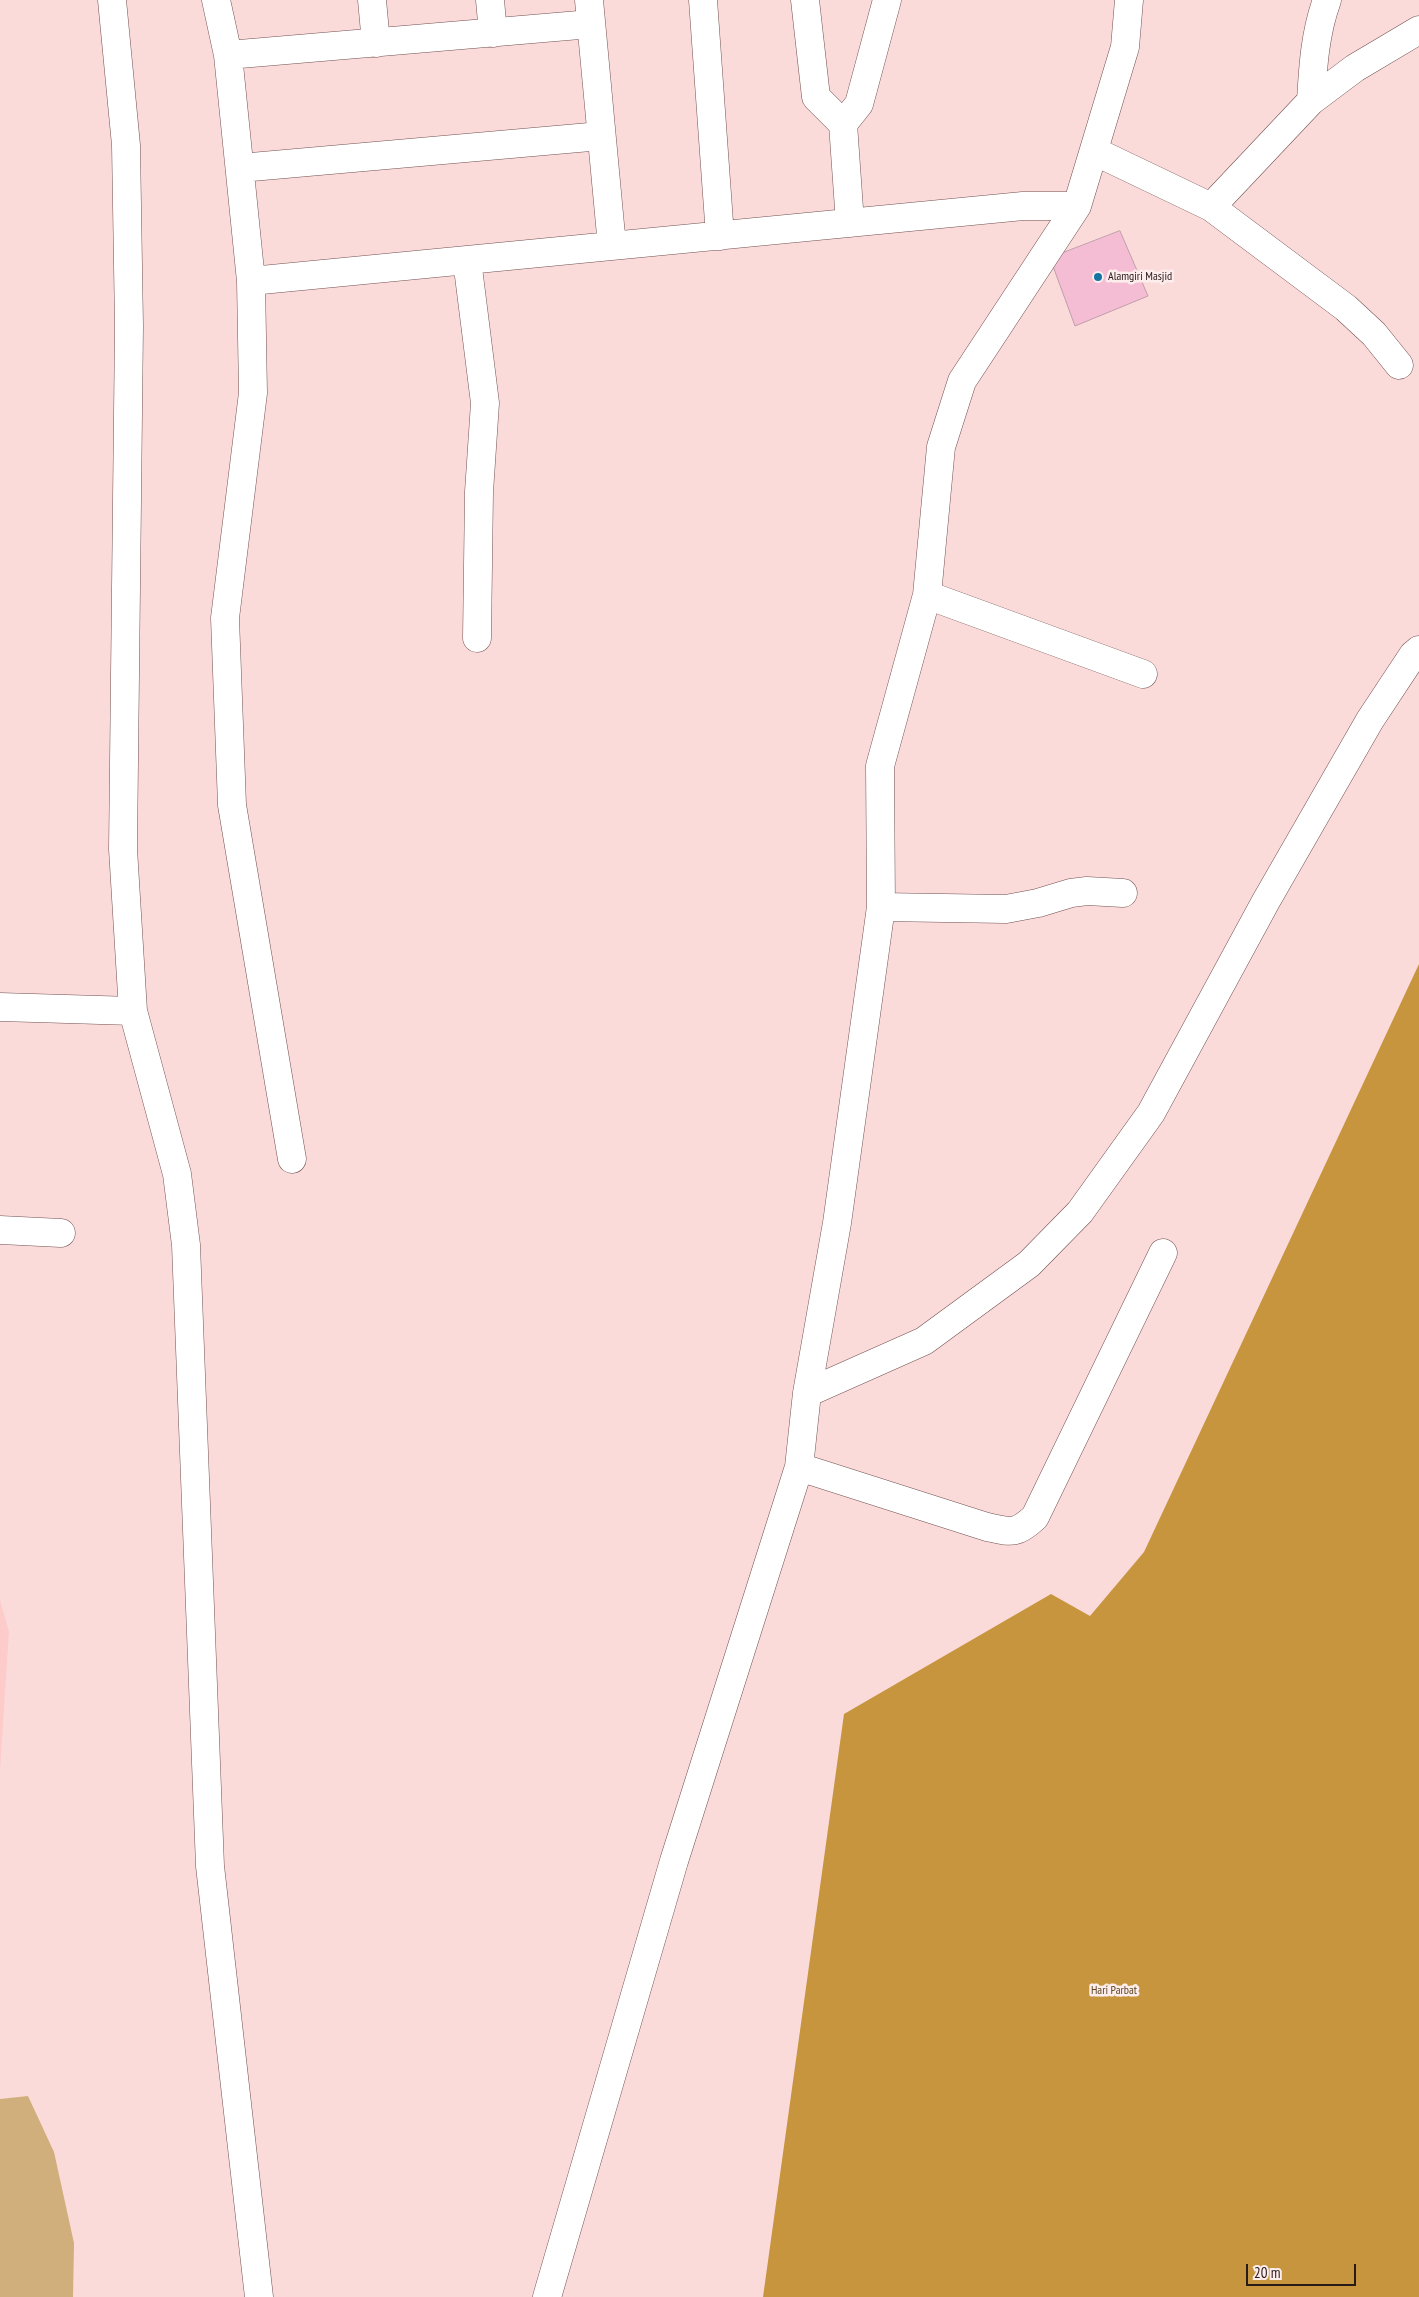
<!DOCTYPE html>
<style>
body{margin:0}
#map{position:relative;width:1419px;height:2297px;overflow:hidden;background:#fbdbda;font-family:"PT Sans Narrow",sans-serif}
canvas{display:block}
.scale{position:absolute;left:1246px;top:2264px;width:110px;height:22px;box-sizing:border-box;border:2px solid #291b1a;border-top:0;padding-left:6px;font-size:15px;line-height:18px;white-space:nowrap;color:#291b1a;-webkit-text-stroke:4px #fdedec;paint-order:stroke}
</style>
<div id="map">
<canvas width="1419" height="2297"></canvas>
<div class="scale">20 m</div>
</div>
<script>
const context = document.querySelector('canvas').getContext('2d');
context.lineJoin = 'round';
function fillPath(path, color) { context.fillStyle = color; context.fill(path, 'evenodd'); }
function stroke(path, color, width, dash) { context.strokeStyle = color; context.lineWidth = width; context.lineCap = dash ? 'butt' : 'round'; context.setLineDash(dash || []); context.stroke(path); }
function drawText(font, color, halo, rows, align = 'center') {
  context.font = font + ' "PT Sans Narrow",sans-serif'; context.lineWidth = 5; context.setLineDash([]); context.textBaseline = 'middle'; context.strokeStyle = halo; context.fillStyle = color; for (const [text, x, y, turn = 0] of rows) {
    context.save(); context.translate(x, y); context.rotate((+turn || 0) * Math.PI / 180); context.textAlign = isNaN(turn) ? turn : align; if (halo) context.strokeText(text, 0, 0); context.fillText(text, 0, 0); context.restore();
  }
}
const built = new Path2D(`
 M0 1600 9 1632 0 1770Z`);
const green = new Path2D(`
 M28 2096 54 2152 74 2243 73 2297H0V2099Z`);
const forest = new Path2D(`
 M1419 964V2297H763L844 1714 1051 1594 1090 1616 1144 1552Z`);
const building = new Path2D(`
 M1120 231 1148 296 1075 326 1050 258Z`);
const street = new Path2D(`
 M112 0 126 145 129 326 123 849 133 1011 177 1174 186 1245 210 1866 259 2297
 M216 0 228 55 251 281 253 393 225 618 232 805 292 1159
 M372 0 376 43
 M490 0 493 33
 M589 0 612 246
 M703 0 720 236
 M805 0 816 97 843 124
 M228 55 591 24
 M1311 101C1313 66 1315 33 1327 0
 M1094 151 1211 207 1346 308 1374 334 1399 365
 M240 168 601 136
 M1211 207 1311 101 1355 68 1419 30
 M850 223 843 124 859 104 887 0
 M467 260 485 403 479 492 477 638
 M251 281 1023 206H1077
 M927 595 1143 674
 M881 907 1006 909 1038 903 1071 893 1087 891 1123 893
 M0 1007 133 1011
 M0 1230 61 1233
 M807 1393 924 1341 1029 1264 1080 1212 1151 1113 1266 901 1370 720 1413 655 1419 650
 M799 1467 987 1527C1011 1532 1016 1535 1035 1517L1163 1253
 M547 2297 674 1861 799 1467 807 1393 837 1223 881 907 880 766 927 595 941 447 962 381 1077 206 1125 47 1129 0`);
const markers = [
 [1098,277,5,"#1575a2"]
];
const poiNames = [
 ["Alamgiri Masjid",1108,277]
];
const parkNames = [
 ["Hari Parbat",1114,1991]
];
fillPath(built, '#fdccca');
fillPath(green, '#d0af7c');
fillPath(forest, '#c6953d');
fillPath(building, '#f5bdd4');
stroke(building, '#bf9dab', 1);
stroke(street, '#725150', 29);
stroke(street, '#fff', 28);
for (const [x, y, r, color] of markers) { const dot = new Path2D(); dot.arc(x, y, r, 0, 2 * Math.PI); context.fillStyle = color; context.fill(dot); stroke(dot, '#fdedec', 2); }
drawText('12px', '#291b1a', '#fdedec', poiNames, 'left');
drawText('12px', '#5d4723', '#fdedec', parkNames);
</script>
